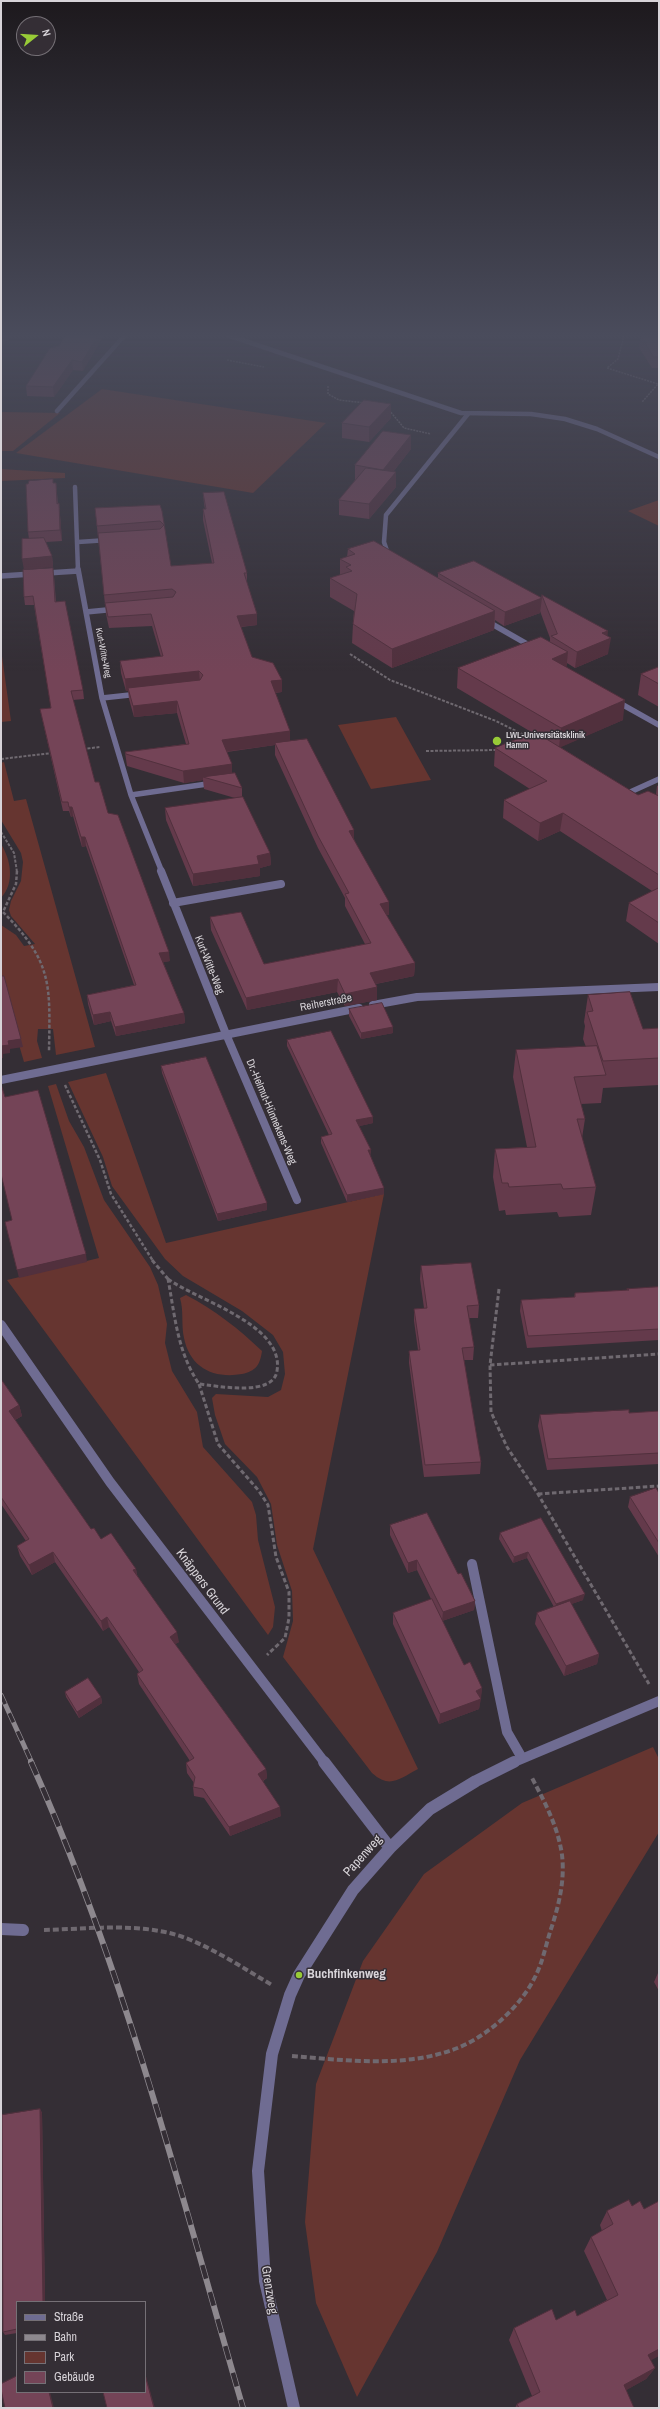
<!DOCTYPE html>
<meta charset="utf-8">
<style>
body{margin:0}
#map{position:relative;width:660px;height:2409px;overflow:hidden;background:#342e35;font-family:"Archivo Narrow",sans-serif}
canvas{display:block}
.frame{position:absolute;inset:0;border:2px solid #d7d3d8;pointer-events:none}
.legend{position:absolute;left:16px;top:2301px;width:130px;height:92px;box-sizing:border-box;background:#342e35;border:1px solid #757076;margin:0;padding:5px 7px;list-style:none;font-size:12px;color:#d7d3d8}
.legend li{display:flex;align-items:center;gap:8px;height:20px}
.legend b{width:20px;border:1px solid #757076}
.north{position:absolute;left:16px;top:16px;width:40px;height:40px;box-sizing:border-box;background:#342e35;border:1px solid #757076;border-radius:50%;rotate:73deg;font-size:11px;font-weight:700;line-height:16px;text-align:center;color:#d7d3d8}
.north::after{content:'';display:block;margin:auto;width:14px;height:18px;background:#98cb37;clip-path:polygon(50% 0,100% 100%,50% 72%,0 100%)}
</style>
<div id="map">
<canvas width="660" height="2409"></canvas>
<div class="frame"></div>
<ul class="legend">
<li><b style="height:5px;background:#6f6c92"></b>Straße</li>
<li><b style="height:5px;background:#8d888e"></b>Bahn</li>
<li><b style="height:11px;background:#663530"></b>Park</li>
<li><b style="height:11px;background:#744457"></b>Gebäude</li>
</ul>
<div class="north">N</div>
</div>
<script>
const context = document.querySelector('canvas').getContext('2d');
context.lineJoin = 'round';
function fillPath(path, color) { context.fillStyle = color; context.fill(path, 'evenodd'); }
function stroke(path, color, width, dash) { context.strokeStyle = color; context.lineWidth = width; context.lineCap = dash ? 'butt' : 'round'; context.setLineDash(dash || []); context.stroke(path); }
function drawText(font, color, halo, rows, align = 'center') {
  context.font = font + ' "Archivo Narrow",sans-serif'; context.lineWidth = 3; context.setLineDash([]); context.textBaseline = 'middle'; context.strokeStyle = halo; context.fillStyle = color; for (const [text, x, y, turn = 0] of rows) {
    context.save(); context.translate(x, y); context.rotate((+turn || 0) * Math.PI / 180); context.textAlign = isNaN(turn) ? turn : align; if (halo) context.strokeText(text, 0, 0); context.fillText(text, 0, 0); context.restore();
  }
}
const green = new Path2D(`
 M102 389 326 423 253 493 16 453Z
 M1 412 60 413 13 451H1Z
 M1 469 65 473V478L1 481Z
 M659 500V526L628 511Z
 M1 649 11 721 1 722Z
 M396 717 431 780 371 789 338 725Z
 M4 762 14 801 26 799 95 1047 56 1055 53 1029H38L37 1041 42 1058 24 1062 1 983V925L16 935 24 946 35 944 11 916 9 910 11 901 21 881 23 862 21 853 1 820V763Z
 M1 844C11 860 15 883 1 898Z
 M106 1073 166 1243 384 1194 313 1549 418 1769C399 1779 390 1789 372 1773L283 1657 293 1621 292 1591 277 1545 271 1504 257 1477 225 1444 215 1415 212 1398 216 1394 268 1397 281 1390 285 1374 283 1352 273 1335 242 1311 183 1276 165 1259 112 1186 103 1157 68 1082Z
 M56 1084 69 1121 84 1147 104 1200 150 1267 158 1285 167 1324 165 1343 172 1371 197 1412 203 1447 252 1502 256 1515 258 1540 275 1607 273 1627 268 1635 7 1280 99 1258 48 1086Z
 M186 1295C215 1310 239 1329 262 1351 260 1365 256 1371 242 1374 214 1379 190 1368 184 1338 181 1325 184 1311 180 1298Z
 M653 1747 659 1759V1832L520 2060 437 2252 357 2397 316 2303 305 2222 316 2084 363 1961 424 1874 522 1803Z`);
const pathFar4 = new Path2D(`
 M624 335 618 359 607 368 658 384 642 402
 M626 335H640
 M227 360 264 367
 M328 386V394L339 400 365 403
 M389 410 404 428 431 434`);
const pathFar3 = new Path2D(`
 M350 654 390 680 496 721 528 737
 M83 749 100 747
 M426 751 497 750
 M1 759 52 753
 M1 832 14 853 17 872`);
const pathFar2 = new Path2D(`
 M17 871 16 884 3 912C53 963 50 984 49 1052
 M65 1085 100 1160 111 1194 153 1261`);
const pathFar1 = new Path2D(`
 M152 1260 168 1279
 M168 1279C196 1300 285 1324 277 1371 273 1397 218 1386 199 1384 177 1351 175 1316 168 1279Z
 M499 1289 490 1365 491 1412 507 1447 538 1494 649 1684
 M490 1365 659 1354
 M199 1384 218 1444 259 1491 268 1505 276 1557 289 1592V1618L285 1638 267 1655
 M538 1494 659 1486`);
const path = new Path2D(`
 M44 1930C89 1929 140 1922 183 1937 215 1949 243 1968 272 1985
 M292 2056C344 2060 401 2068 452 2050 485 2039 521 2007 536 1975 543 1961 546 1944 551 1929 559 1905 565 1880 562 1855 558 1826 544 1801 531 1776`);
const serviceFar2 = new Path2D(`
 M389 557 384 542 386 515 468 414`);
const serviceFar1 = new Path2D(`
 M485 620 534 648
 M616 701 659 725
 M633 796 628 793 659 779`);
const service = new Path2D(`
 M472 1564 507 1732 522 1758`);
const minorFar4 = new Path2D(`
 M227 335 461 413 531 414 565 419 597 429 659 457
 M57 411 125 335
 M75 487 78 570
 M78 542 108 540`);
const minorFar3 = new Path2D(`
 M78 569 102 698 131 795 162 872
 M1 576 78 571
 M86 612 117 609
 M102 698 139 694
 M131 795 214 783`);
const minorFar2 = new Path2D(`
 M161 871 226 1034 297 1200
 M173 903 281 884
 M373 1005 417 997 659 987
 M1 1080 359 1008`);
const minorFar1 = new Path2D(`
 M1 1325 110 1482 325 1763
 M512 1763 659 1701`);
const minor = new Path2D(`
 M324 1762 390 1848
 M1 1929 23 1930
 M294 2408 265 2281 258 2171 272 2054 290 1995 299 1975 353 1890 390 1848 430 1809 476 1781 514 1762`);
const railFar1 = new Path2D(`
 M1 1695 32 1763`);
const rail = new Path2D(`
 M31 1762C124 1968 180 2191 243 2408`);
const wall = new Path2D(`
 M66 335H104L83 371 73 370 54 397 27 396 26 386 59 346Z
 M641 336H659V368H652L639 348Z
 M391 404V418L369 442 342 438V423Z
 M411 435V449L393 472 396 487 369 519 339 515V500L355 480V465Z
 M54 483H56L58 504 59 503 62 541 46 542 52 556 53 567 29 539 28 532Z
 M203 493 247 573V582L257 625 241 627 252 657 282 692 275 693 290 741 354 839 389 915H386L415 963 414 976 376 984 377 987V1000L345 1006 337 992 247 1010 211 930 210 917 264 964 365 944 345 906V898L318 848 275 755V745L227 752 232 773 242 788V797L270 853 271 865 260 868V876L193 886 166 820 165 808 235 798 204 789 203 780 184 783 127 766 125 752 186 744 177 713 134 717 129 699 128 691H126L121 673 120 661 161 657 152 626 109 628 106 614 95 508 160 505 171 566 212 563 203 520V509H205L204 504Z
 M348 549 438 578V573L541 598 542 595 608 637V654L575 668 567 663 566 667 623 720 560 747 638 795 656 794 657 786 659 785V944L626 921 629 903 652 891 560 831 538 841 503 818 504 800 530 789 494 766 495 748 533 733 457 688 458 668 550 642V638L540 611V613L504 626 495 620 494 630 392 668 352 643 353 624 354 611 330 597V578L340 575V559L347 557Z
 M54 577 56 602 83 690 84 699 73 700 95 782 108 813 170 961 163 962 184 1013 185 1023 116 1036 111 1021 94 1025 88 1004 87 995 134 985 86 846 82 847 73 816 71 817 69 811H63L42 718 40 709 51 708 34 605H25L24 597Z
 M659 667V707L638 695 641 674Z
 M588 995 643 1029 659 1028V1085L603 1088 601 1103 581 1104 585 1119 582 1138 596 1187 591 1215 559 1217 557 1212 506 1215 505 1210 499 1211 493 1177 495 1149 527 1147 513 1077 516 1050 586 1047 583 1039 585 1026 584 1022Z
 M349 1009 393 1027V1033L361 1039 349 1016Z
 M287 1040 373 1117V1123L359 1126 371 1150 370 1156 384 1194 347 1202 321 1143V1137L329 1135 287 1046Z
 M161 1066 267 1210 218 1221 162 1073Z
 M421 1266 479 1305 478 1318H469L474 1347 473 1360H464L481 1462 480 1474 424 1477 409 1363V1351L418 1350 414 1321V1309L424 1308 420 1279Z
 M659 1287V1340L527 1348 520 1311 521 1300 574 1297 575 1293 627 1290V1289Z
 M1 1379 19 1405 22 1416 15 1420 91 1529 101 1539 136 1569 137 1575 179 1642 175 1644 266 1769 267 1778 263 1781 281 1816 230 1836 204 1798 194 1796 193 1787 194 1783 187 1773 186 1763 190 1761 139 1684 137 1674 139 1672 109 1627 103 1631 55 1562 32 1575 20 1556 17 1546 26 1541 1 1504Z
 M659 1411V1464L547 1470 538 1426 540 1415 629 1413Z
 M659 1493V1557L628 1507 630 1497Z
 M541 1518 583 1600 571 1604 599 1654 597 1664 564 1676 535 1624 537 1613 554 1607 527 1558 513 1563 499 1539 500 1533Z
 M390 1525 458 1574 475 1601 474 1610 442 1621 464 1665 482 1688 479 1709 439 1724 393 1624V1613L431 1599 417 1570 408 1573 390 1535Z
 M65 1692 101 1697 102 1703 79 1718 66 1697Z
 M659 1972V1991L654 1982 658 1973Z
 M40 2109 42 2113 45 2302H17V2333L5 2335 3 2332Z
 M629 2200 651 2361 655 2368 646 2379 626 2390 634 2408H515L517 2404 532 2396 509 2340 514 2328 577 2316 607 2300 584 2251 591 2237 602 2231 600 2225 607 2211Z`);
const shadedWall = new Path2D(`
 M4 335H14L1 346V337Z
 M98 335H104L83 371 82 362Z
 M72 360 73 370 54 397 53 387Z
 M391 404V418L369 442V427Z
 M411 435V449L383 485V470Z
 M396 472V487L369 519V504Z
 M59 503 60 514 62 541 60 530Z
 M52 556 53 567 24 570 22 559Z
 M542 598 540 613 504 626 505 612Z
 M495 611 494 630 392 668V649Z
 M257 614V625L237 627V616Z
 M608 631 607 640 611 638 608 654 575 668 577 652 602 633Z
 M568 652 566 672 552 659Z
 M199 671 200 683 128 688V691H126L125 679Z
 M282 680V692L271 693V681Z
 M625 700 623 720 559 748 561 728Z
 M177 701V713L134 717 133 706Z
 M290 731V743H275V745L223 752 222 740Z
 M232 764V776L203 777V780L184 783 183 771Z
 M69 807H72L73 816 71 817Z
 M563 813 560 831 538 841 540 823Z
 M354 830V842L349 831Z
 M81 837H85L86 846 82 847Z
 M270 853 271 865 260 868V876L193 886V874Z
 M389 902V915L379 916 380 904Z
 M169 952 170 961 160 963 159 953Z
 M415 963 414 976 370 985V973Z
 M338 979 337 992 247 1010 246 998Z
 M377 987V1000L345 1006V994Z
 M110 1012 111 1021 94 1025 93 1015Z
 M184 1013 185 1023 116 1036 115 1027Z
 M393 1027V1033L361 1039V1033Z
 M21 1039 23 1047 10 1049V1053L3 1054V1058H1V1046L8 1041Z
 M373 1117V1123L356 1127V1120Z
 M368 1150H371L370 1156Z
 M384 1188V1194L347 1202V1195Z
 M267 1203V1210L218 1221 217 1214Z
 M86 1254 87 1262 19 1278 17 1270Z
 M19 1405 22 1416 11 1422 9 1411Z
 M53 1552 55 1562 32 1575 29 1565Z
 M528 1552 527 1558 513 1563 514 1557Z
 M417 1560V1570L408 1573V1563Z
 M136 1569 137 1579 133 1570Z
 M585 1594 583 1600 555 1610 556 1604Z
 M475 1601 474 1610 442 1621 443 1612Z
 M107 1617 109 1627 103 1631 101 1621Z
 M177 1632 179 1642 171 1647 170 1637Z
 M599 1654 597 1664 564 1676 566 1666Z
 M482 1688 481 1699 476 1691Z
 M101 1697 102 1703 79 1718 77 1712Z
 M481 1699 479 1709 439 1724 440 1714Z
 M266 1769 267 1778 259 1783 258 1774Z
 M280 1807 281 1816 230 1836 229 1827Z
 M40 2109 42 2113 45 2302H43Z
 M659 2349V2356L639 2367 648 2355Z
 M655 2368 646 2379 616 2396 624 2385Z
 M145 2373 155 2408H154L145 2375Z
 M49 2392H50L54 2408H53Z`);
const building = new Path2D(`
 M66 335H98L82 362 72 360 53 387 26 386 50 348 59 346Z
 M641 336H659V357H654Z
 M364 400 391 404 369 427 342 423Z
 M383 431 411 435 383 470 355 465Z
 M366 468 396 472 369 504 339 500Z
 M53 479V483H56L57 504 59 503 60 530 28 532 26 484H28L29 481Z
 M224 492 247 573H244L257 614 237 616 252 657 273 663 282 680 271 681 290 731 222 740 232 764 183 771 126 754 125 752 189 744 177 701 133 706 128 688 200 680 203 675 199 671 125 679 120 661 163 656 151 614 108 617 105 603 173 597 176 592 172 589 104 595 98 533 160 529 164 525 160 521 97 526 95 508 160 505 162 511 171 566 214 563 203 509H206L203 493Z
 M44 538 52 556 22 559V539Z
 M374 541 495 611 392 649 353 624 357 594 330 578 352 571 346 567 351 565 340 559 355 554 348 549Z
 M474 561 542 598 505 612 438 573Z
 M53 568 55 602 65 601 83 690 71 691 95 782H99L108 813 118 815 169 952 159 953 184 1013 115 1027 110 1012 93 1015 87 995 136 985 85 837H81L72 807H69L68 802H62L40 709 51 708 33 596 24 597 23 570Z
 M542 595 608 631 602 633 611 638 577 652 551 636 557 634Z
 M541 637 568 652 552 659 625 700 561 728 458 668Z
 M659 667V684L641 674Z
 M535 732 638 795 648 791 659 796V875L563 813 540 823 504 800 547 781 495 748Z
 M307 739 354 830 349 831 389 902 380 904 415 963 370 973 377 987 345 994 338 979 246 998 210 917 241 912 264 964 371 943 345 894 349 893 318 836 275 743Z
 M235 773 242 788 203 777Z
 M243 797 270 853 257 856 259 864 193 874 165 808Z
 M659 888V923L629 903Z
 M1 976H4L21 1039 8 1041 9 1045 1 1046Z
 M630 992 643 1029 659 1028V1058L603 1061 587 1012 593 1011 588 995Z
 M382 1003 393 1027 361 1033 349 1009Z
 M331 1031 373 1117 356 1120 371 1150H368L384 1188 347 1195 321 1137 332 1134 287 1040Z
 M597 1046 606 1075 574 1077 585 1119H577L596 1187 563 1189 561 1184 509 1187 508 1183H502L495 1149 536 1147 516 1050Z
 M206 1057 267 1203 217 1214 161 1066Z
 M1 1084 5 1097 38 1090 86 1254 17 1270 5 1222 12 1220 1 1174Z
 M471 1263 479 1305 467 1306 474 1347 462 1348 481 1462 425 1465 409 1351 420 1350 414 1309 427 1308 421 1266Z
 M659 1287V1329L528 1336 521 1300 575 1297V1293L629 1290 627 1289Z
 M1 1379 19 1405 9 1411 91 1529 94 1528 101 1539 111 1533 136 1569 133 1570 177 1632 170 1637 266 1769 258 1774 280 1807 229 1827 203 1789 193 1787 195 1777 186 1763 194 1758 137 1674 143 1670 107 1617 101 1621 53 1552 29 1565 17 1546 29 1539 1 1497Z
 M629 1410V1413L659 1411V1453L548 1459 540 1415Z
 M656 1488 659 1493V1543L630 1497Z
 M427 1513 458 1574 461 1573 475 1601 443 1612 417 1560 408 1563 390 1525Z
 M541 1518 585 1594 556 1604 528 1552 514 1557 500 1533Z
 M432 1599 464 1665 470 1662 482 1688 476 1691 481 1699 440 1714 393 1613Z
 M570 1601 599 1654 566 1666 537 1613Z
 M88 1678 101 1697 77 1712 65 1692Z
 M40 2109 43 2302H17V2329L3 2332 2 2115Z
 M629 2200 632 2206 640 2201 644 2209 659 2201V2349L648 2355 655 2368 624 2385 634 2408H519L517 2404 540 2392 514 2328 552 2309 556 2320 575 2310 577 2316 618 2295 591 2237 613 2224 607 2211Z
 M145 2375 154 2408H107L103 2392H145Z
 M17 2376V2392H49L53 2408H5L1 2389V2384Z`);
const markers = [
 [497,741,5,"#98cb37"],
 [299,1975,4,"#98cb37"]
];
const farStreetnames = [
 ["Kurt-Witte-Weg",103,653,79]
];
const farPoinames = [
 ["LWL-Universitätsklinik",506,736],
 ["Hamm",506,746]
];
const streetNames = [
 ["Kurt-Witte-Weg",209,965,68],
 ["Reiherstraße",326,1003,-11],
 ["Dr.-Helmut-Hünnekens-Weg",271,1112,67]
];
const nearStreetnames = [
 ["Knäppers Grund",202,1582,53],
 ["Papenweg",363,1856,-48],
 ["Grenzweg",269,2290,81]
];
const nearPoinames = [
 ["Buchfinkenweg",307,1975]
];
fillPath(green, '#663530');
stroke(pathFar4, '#6f6970', 1.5, [2, 1]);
stroke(pathFar3, '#6f6970', 2, [3, 1.5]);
stroke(pathFar2, '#6f6970', 2.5, [3.5, 2]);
stroke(pathFar1, '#6f6970', 3, [4.5, 2.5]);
stroke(path, '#6f6970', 4, [6, 3]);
stroke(serviceFar2, '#6f6c92', 4.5);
stroke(serviceFar1, '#6f6c92', 5.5);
stroke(service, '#6f6c92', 10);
stroke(minorFar4, '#6f6c92', 4.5);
stroke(minorFar3, '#6f6c92', 5.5);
stroke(minorFar2, '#6f6c92', 8);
stroke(minorFar1, '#6f6c92', 10);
stroke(minor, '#6f6c92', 12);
stroke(railFar1, '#8d888e', 5);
stroke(rail, '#8d888e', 6);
stroke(railFar1, '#342e35', 3.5, [10]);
stroke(rail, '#342e35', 4.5, [14]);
fillPath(wall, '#643a4b');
fillPath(shadedWall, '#51303d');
fillPath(building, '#744457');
stroke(building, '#51303d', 1);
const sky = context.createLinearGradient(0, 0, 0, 672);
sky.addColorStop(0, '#1d191d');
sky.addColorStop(0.5, '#4a4c5c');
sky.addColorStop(1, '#4a4c5c00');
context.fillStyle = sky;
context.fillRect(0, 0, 660, 672);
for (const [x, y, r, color] of markers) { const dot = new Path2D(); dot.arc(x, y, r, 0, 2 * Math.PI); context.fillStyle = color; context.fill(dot); stroke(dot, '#342e35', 1.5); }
drawText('9px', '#d7d3d8', '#342e35', farStreetnames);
drawText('bold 9px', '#d7d3d8', '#342e35', farPoinames, 'left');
drawText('11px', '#d7d3d8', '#342e35', streetNames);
drawText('13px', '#d7d3d8', '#342e35', nearStreetnames);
drawText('bold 13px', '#d7d3d8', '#342e35', nearPoinames, 'left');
</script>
